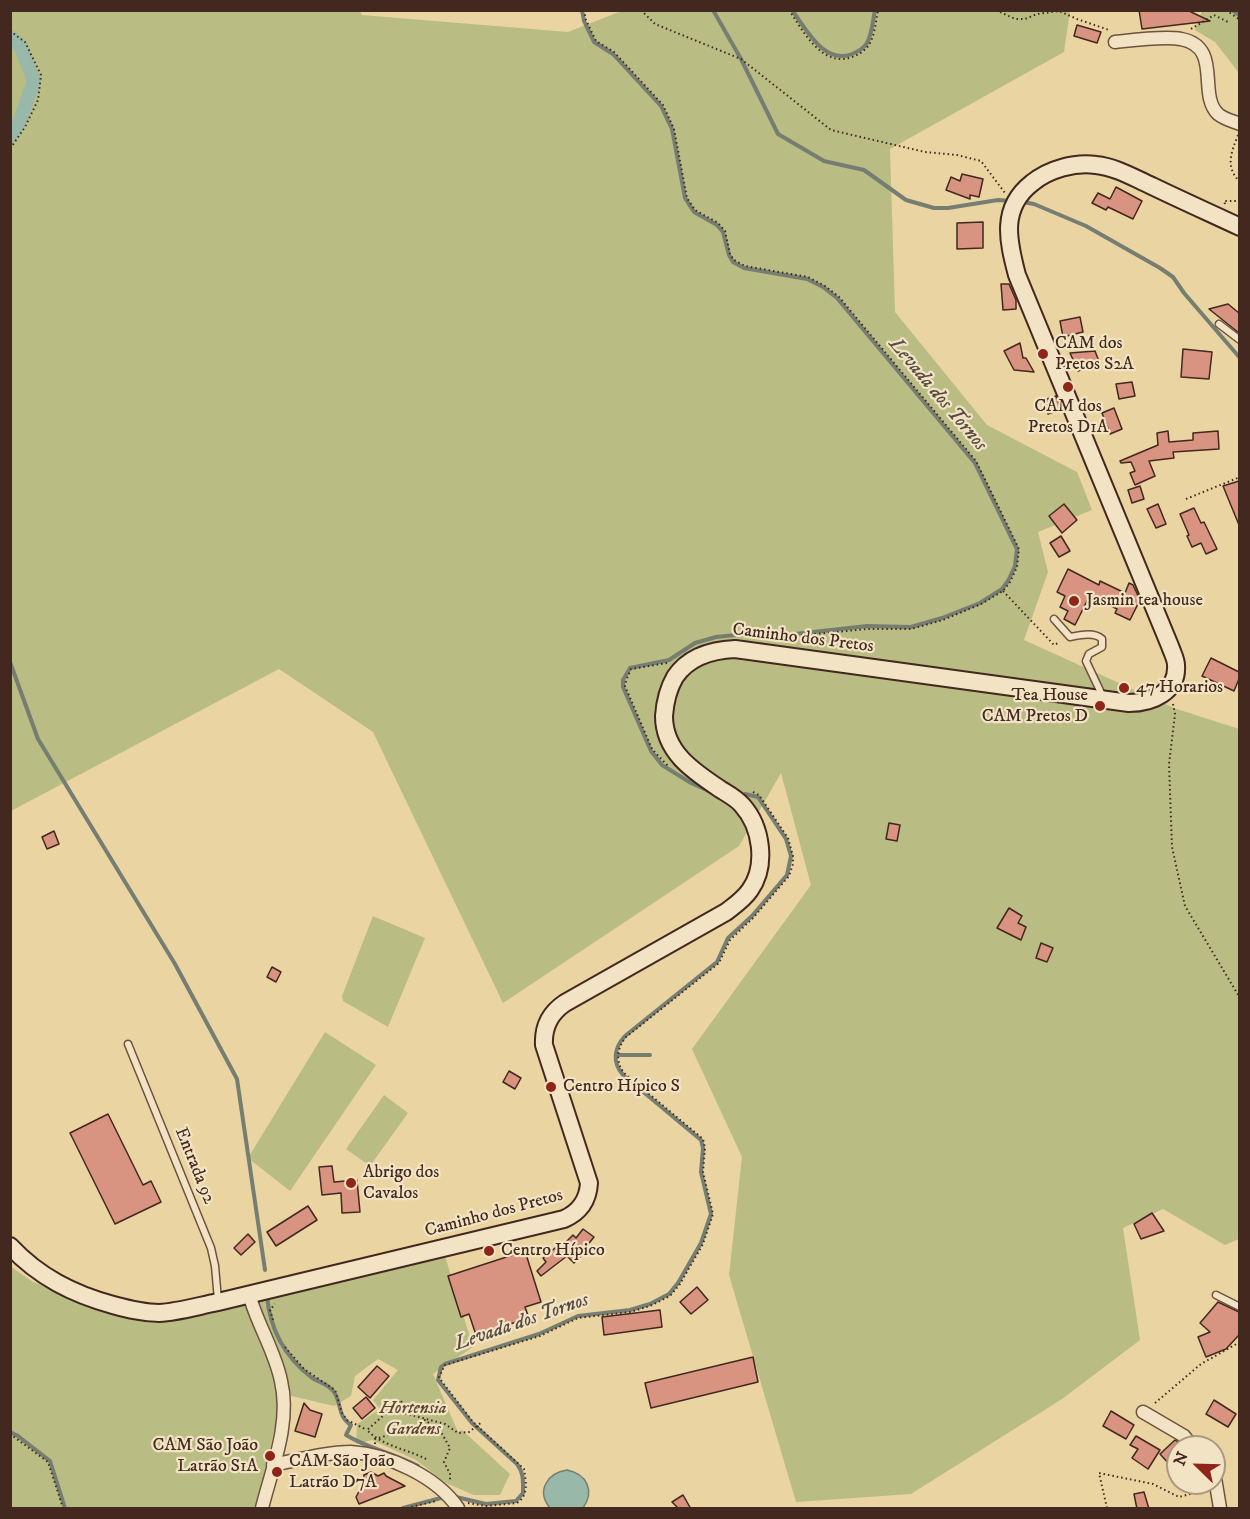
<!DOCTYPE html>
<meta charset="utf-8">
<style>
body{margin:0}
#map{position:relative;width:1250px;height:1519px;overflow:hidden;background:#ead4a2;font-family:"IM FELL DW Pica",serif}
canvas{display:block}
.frame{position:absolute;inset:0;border:12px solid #42281f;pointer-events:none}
.north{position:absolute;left:1166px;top:1435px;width:60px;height:60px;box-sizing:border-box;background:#f1e3c3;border:2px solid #ab9881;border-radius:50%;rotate:293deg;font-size:16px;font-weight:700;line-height:24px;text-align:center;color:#42281f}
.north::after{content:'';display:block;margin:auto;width:21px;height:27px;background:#8f2418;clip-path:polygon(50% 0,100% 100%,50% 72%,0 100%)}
</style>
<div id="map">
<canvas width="1250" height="1519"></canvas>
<div class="frame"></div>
<div class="north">N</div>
</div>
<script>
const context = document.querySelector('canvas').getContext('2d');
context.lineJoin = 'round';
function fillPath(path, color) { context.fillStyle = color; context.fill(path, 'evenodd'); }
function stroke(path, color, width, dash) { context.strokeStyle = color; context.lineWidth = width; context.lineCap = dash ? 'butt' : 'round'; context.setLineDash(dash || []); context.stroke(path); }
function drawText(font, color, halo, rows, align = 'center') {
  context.font = font + ' "IM FELL DW Pica",serif'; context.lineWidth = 4.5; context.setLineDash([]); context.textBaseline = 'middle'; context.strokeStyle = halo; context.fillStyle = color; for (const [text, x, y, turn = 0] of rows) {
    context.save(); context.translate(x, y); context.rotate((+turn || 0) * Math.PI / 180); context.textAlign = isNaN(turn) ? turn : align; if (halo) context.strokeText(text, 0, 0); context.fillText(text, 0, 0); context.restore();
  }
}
const green = new Path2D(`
 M359 10 362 15 568 32 624 10 1070 11 1064 52 890 149 895 312 987 425 1077 472 1092 510 1038 532 1048 572 1024 640 1174 708 1239 729V1239L1225 1245 1163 1209 1123 1228 1140 1340 1062 1399 911 1494 796 1502 729 1275 742 1157 692 1049 811 885 781 773 739 846 503 1003 373 732 279 669 11 811V11Z
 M1202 11H1239V73L1215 42 1195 30Z
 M373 916 425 938 388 1027 343 1001 342 996Z
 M325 1032 376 1065 290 1191 248 1158Z
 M384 1095 408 1113 370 1166 346 1149Z
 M444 1253 473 1347 433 1374 458 1432 462 1430 510 1474 500 1495H474L446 1483 416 1460 372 1440 356 1444 357 1424 380 1409 373 1400 398 1370 378 1359 355 1376 351 1396 334 1406 283 1394 256 1508H11L10 1266 33 1282 123 1313Z`);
const water = new Path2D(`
 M567 1470C587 1474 595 1491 583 1508H550C536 1491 547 1473 567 1470Z`);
const stream = new Path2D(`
 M582 10 584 21 594 42 613 54 661 106 672 129 685 198 694 212 717 225 723 232 729 255 733 262 744 268 807 279 823 287 837 298 975 463 1017 549 1015 566 1008 581 1002 589 980 603 942 618 911 627 867 626 795 634 755 633 716 637 695 643 669 660 630 668 623 680V687L651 751 662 765 691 783 709 791
 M713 10 741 59 778 134 824 161 864 170 906 200 934 208H948L998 200 1011 201
 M792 10C806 29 824 65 852 54 857 52 864 48 867 43 872 34 873 20 875 10
 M1232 10 1240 16
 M1022 202 1034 204 1086 226 1160 268 1173 277 1184 293 1240 358
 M10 662 38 739 175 964 237 1079 265 1270
 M616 1055H650
 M267 1296C270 1330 284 1356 311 1377 318 1382 329 1384 334 1392 342 1404 337 1416 351 1425L346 1435C369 1449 394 1453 418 1466
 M10 1432 18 1436 50 1461 65 1508
 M456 1497 486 1504 516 1501 523 1493C523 1482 524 1473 517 1464L472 1423 438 1380 441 1367 445 1364 539 1334 578 1316 630 1310 650 1304 669 1294 678 1283 701 1243 711 1214 701 1172 703 1148 701 1140 623 1075C612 1062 614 1048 625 1036L717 962 728 938 752 916 787 875 791 856 786 839 758 797 745 794
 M403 1508 441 1498`);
const canal = new Path2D(`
 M10 37 21 47 34 81 19 123 10 137`);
const building = new Path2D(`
 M1139 10H1187L1210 21 1142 29Z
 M1077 25 1101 32 1097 43 1074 36Z
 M962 174 983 179 979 197 970 195V199L946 190 951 177 960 181Z
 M1116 187 1142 201 1133 219 1108 207 1106 210 1092 203 1098 193 1110 199Z
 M983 222V248L957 249V223Z
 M1001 284H1009L1016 300V309L1003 310Z
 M1228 304 1239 313V333L1209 309Z
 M1080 317 1083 332 1063 337 1060 321Z
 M1020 343 1023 358H1026L1034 372 1014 370 1004 351Z
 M1183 349 1212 352 1209 379 1181 377Z
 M1095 351 1100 364 1078 371 1070 353Z
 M1132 382 1135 396 1119 399 1116 384Z
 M1056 396 1061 409 1048 414 1044 400Z
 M1114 408 1122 429 1110 434 1102 413Z
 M1168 431 1169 442 1193 440V433L1218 431 1219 449 1173 452 1174 458 1149 461 1155 476 1135 485 1130 473 1135 471 1131 462 1121 463 1120 461 1158 445 1157 433Z
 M1239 481V525L1223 486Z
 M1140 486 1144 499 1132 503 1128 490Z
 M1064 504 1077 520 1062 533 1049 516Z
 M1158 504 1166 524 1156 528 1147 509Z
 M1194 508 1201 523 1204 522 1217 549 1206 554 1201 543 1192 547 1187 536 1189 535 1180 514Z
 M1061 536 1070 551 1059 557 1050 543Z
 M1068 569 1099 585 1100 581 1125 593 1129 583 1133 585 1140 600 1130 620 1115 613 1117 609 1090 595 1075 625 1064 619 1068 611 1060 607 1065 596 1057 592Z
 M1211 658 1239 672V679L1234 691 1202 676Z
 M889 823 900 825 897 841 886 839Z
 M54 831 59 844 47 849 42 837Z
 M1009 908 1022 916 1018 923 1026 927 1021 940 997 928Z
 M1041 943 1053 948 1047 962 1036 958Z
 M272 967 281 972 276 982 267 977Z
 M509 1071 521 1078 515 1089 503 1082Z
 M108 1114 143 1185 151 1181 161 1202 115 1224 70 1133Z
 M332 1166 334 1182 357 1180 360 1212 342 1213 341 1193 322 1195 319 1167Z
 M308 1206 317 1220 276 1246 267 1232Z
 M1152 1213 1164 1231 1141 1239 1134 1224Z
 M583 1229 594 1237 586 1247 588 1249 574 1263 567 1256 541 1276 537 1271 546 1262 543 1258 555 1248 557 1251 573 1235 576 1238Z
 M248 1234 255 1242 241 1255 234 1248Z
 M525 1251 541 1302 525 1307 529 1318 476 1335 469 1314 461 1317 448 1276Z
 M697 1287 708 1300 691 1314 680 1302Z
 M1218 1302 1239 1312V1335L1226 1349 1206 1357 1198 1337 1210 1332 1200 1323Z
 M660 1310 662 1327 604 1335 602 1317Z
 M753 1357 758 1382 651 1408 645 1383Z
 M377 1366 389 1376 370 1398 358 1387Z
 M366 1397 375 1408 362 1419 353 1408Z
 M1214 1400 1236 1414 1228 1427 1206 1414Z
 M304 1403 310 1410 322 1414 315 1437 295 1431Z
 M1111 1411 1134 1425 1126 1439 1103 1426Z
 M1136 1436 1160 1450 1148 1469 1132 1458 1138 1449 1130 1445Z
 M1175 1440 1178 1442V1474L1160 1454Z
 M371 1472 378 1476 384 1473 386 1476 405 1486 359 1504 356 1497 362 1486 364 1475Z
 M1144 1492 1149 1509H1137L1134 1494Z
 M683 1495 691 1509H679L672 1502Z`);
const path = new Path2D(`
 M584 10 586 20 596 41 614 52 663 105 674 129 687 198 695 210 718 223 725 231 730 254 734 260 745 266 808 277 825 286 839 297 976 461 1019 549 1017 567 1010 582 1003 591 981 604 943 620 911 629H867L795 636 753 635
 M641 10 655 24 741 59 831 130 925 152 957 155 981 161 1005 193
 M789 10C803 31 822 68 852 57 859 55 867 49 870 43 875 33 876 21 878 10
 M996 10 1015 19H1025L1037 14 1059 11 1077 19 1109 30
 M1226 10 1240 20
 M1191 29 1214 15 1228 22
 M10 31 25 42 41 75 38 100 25 127 10 149
 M1238 135C1231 153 1225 167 1240 182
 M1225 204 1224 201H1240
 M1186 499 1240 477
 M1003 591 1054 645 1060 642
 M667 663 631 669 626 681 625 686 652 749 668 766
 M1173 704 1175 714 1169 764 1172 847 1185 906 1240 998
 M273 1320 270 1310 275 1304
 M285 1347 304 1369 335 1390 342 1413 347 1420 367 1430
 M1155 1403 1201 1364 1240 1342
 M10 1434 48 1462 63 1508
 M375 1444V1439L420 1426 425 1420 441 1432 450 1448 444 1462 450 1474V1481
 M426 1459C407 1449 382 1446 367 1430L401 1400 404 1413 445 1424 458 1433 469 1432 482 1422
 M468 1503 486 1506 517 1503C529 1495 526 1482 524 1469L473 1422 440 1379 439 1377 445 1365 540 1336 578 1318 630 1312 650 1306 670 1296 680 1284 703 1244 713 1214 703 1172 705 1148 703 1139 624 1073C615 1061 617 1048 626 1037L719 963 730 940 753 918 789 876 793 864V856L788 838 759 795 751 791
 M407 1508 436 1501
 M1107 1508 1099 1473 1153 1484 1179 1497 1205 1490`);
const service = new Path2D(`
 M1219 324 1240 340
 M1054 619 1070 637C1081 635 1094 632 1102 639V647L1089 654 1086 661 1103 697
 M128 1044 211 1248 215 1266 218 1300
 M1216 1295 1240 1307`);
const minor = new Path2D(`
 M1115 42C1134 40 1163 36 1181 39 1223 47 1197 94 1218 114 1224 119 1232 121 1240 124
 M249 1294C257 1324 275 1351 281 1381 291 1423 272 1468 262 1508
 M1143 1412 1184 1436 1193 1447
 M273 1465C298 1460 325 1452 351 1452 388 1454 437 1477 458 1508
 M1214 1472 1220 1508`);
const secondary = new Path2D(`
 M10 1246C39 1277 73 1294 113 1305 128 1309 143 1313 159 1313 178 1312 198 1306 218 1302L564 1219C580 1212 588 1200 589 1183L544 1045C543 1027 550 1013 565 1003L726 912C735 905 743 900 750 890 767 866 762 827 742 805 736 798 728 794 720 789 693 771 664 752 664 716 665 702 668 689 675 677 689 656 712 650 735 649L1129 703C1152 703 1178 692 1176 665 1176 659 1172 652 1170 646L1017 275C1008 241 1000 208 1032 183 1049 169 1075 162 1096 165 1116 167 1134 178 1152 186 1181 200 1210 213 1240 227`);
const markers = [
 [1043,354,6,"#8f2418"],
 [1068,387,6,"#8f2418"],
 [1074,601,6,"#8f2418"],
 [1124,688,6,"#8f2418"],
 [1100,706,6,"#8f2418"],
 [551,1087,6,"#8f2418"],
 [351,1183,6,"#8f2418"],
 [489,1251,6,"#8f2418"],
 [270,1456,6,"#8f2418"],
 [277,1472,6,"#8f2418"]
];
const poiNames = [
 ["CAM dos",1055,344],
 ["Pretos S2A",1055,365],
 ["CAM dos",1068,407,"center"],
 ["Pretos D1A",1068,428,"center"],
 ["Jasmin tea house",1086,601],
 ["47 Horarios",1136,688],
 ["Tea House",1088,696,"right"],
 ["CAM Pretos D",1088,717,"right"],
 ["Centro Hípico S",563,1087],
 ["Abrigo dos",363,1173],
 ["Cavalos",363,1194],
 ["Centro Hípico",501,1251],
 ["CAM São João",258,1446,"right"],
 ["Latrão S1A",258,1467,"right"],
 ["CAM São João",289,1462],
 ["Latrão D7A",289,1483]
];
const streetNames = [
 ["Caminho dos Pretos",803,639,7],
 ["Entrada 92",194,1166,68],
 ["Caminho dos Pretos",494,1214,-15]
];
const parkNames = [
 ["Hortensia",413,1409],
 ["Gardens",413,1430]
];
const waterNames = [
 ["Levada dos Tornos",937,395,50],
 ["Levada dos Tornos",522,1323,-19]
];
fillPath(green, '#b9bc83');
fillPath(water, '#98b8aa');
stroke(water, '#767e72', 1.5);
stroke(stream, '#767e72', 4);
stroke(canal, '#98b8aa', 14);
fillPath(building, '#d99381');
stroke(building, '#42281f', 1.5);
stroke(service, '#6c5340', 9);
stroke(minor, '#6c5340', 15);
stroke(secondary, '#42281f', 20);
stroke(path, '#42281f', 2, [1.5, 3]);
stroke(service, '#f1e3c3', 6);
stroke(minor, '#f1e3c3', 12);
stroke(secondary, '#f1e3c3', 16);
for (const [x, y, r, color] of markers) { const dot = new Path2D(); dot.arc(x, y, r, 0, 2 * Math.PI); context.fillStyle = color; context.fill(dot); stroke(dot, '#f1e3c3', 2); }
drawText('18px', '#42281f', '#f1e3c3', poiNames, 'left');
drawText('18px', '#42281f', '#f1e3c3', streetNames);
drawText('italic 18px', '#5a4633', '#f1e3c3', parkNames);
drawText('italic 20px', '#584c42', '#f1e3c3', waterNames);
</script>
